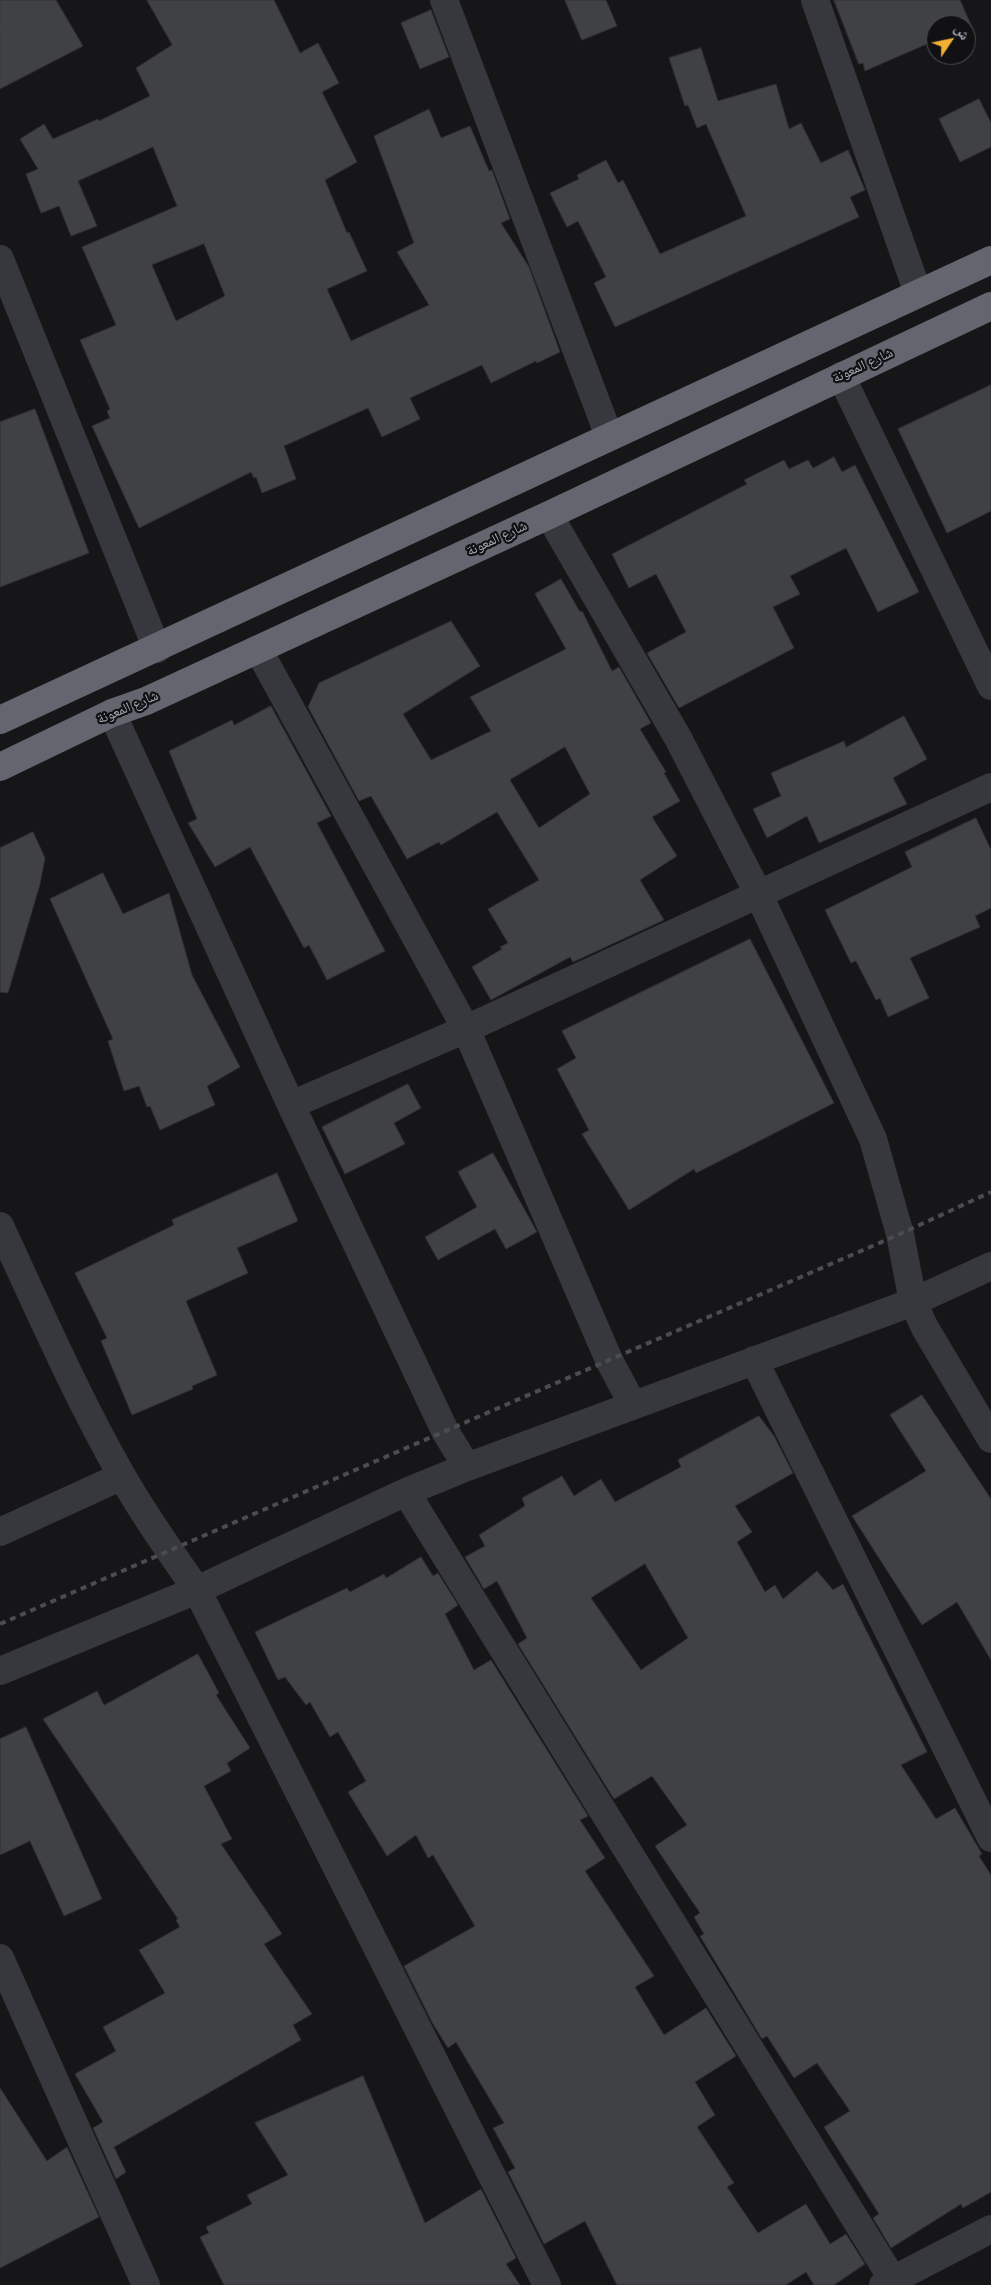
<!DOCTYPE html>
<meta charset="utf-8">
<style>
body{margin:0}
#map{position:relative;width:991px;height:2285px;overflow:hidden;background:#161618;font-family:Roboto,"Noto Naskh Arabic",sans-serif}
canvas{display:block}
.north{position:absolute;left:926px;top:15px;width:50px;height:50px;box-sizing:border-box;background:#111113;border:1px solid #4d4f55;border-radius:50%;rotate:56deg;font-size:14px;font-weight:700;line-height:20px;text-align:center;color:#a8adb8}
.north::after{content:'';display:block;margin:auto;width:18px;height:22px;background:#f2b134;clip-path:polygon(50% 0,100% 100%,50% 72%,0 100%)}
</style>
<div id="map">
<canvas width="991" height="2285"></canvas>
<div class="north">ش</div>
</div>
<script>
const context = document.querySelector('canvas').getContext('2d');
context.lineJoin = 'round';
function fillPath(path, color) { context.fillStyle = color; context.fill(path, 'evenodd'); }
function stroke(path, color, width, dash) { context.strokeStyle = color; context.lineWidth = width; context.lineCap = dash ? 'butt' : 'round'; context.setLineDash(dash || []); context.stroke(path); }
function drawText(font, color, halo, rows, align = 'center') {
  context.font = font + ' Roboto,"Noto Naskh Arabic",sans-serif'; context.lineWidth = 4.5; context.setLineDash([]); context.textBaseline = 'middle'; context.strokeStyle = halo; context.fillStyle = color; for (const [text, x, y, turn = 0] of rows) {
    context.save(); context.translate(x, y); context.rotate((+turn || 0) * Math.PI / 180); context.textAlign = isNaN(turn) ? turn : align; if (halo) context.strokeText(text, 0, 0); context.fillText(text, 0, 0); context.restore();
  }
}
const building = new Path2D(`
 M0 0H56L83 46 0 89Z
 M147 0H274L300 53 318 43 339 83 322 92 357 162 325 180 347 233 349 232 367 271 327 289 351 341 429 305 397 252 414 243 374 136 429 109 441 138 470 126 489 171 492 170 510 219 501 223 529 267 560 352 537 363 536 361 491 383 482 365 410 398 420 419 382 437 368 408 284 446 296 479 262 493 256 477 254 478 251 472 139 528 92 426 110 418 107 411 110 409 80 340 116 325 82 247 177 206 153 147 78 181 97 226 71 236 59 206 41 213 26 174 38 169 20 139 44 124 53 139 98 119 99 121 150 96 136 68 172 45ZM204 244 225 296 176 321 152 265Z
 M565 0H606L617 26 582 40Z
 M834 0H960L971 25 966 27V25H936V40L865 71 863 63 859 64Z
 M431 10 449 57 420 69 401 23Z
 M701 48 718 101 776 84 789 129 801 123 821 163 848 150 865 190 850 197 859 217 615 327 594 283 606 277 578 221 567 227 550 193 579 179 577 175 606 160 618 183 623 180 660 254 746 216 706 124 697 128 688 105 685 106 669 58Z
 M979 99 991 123V147L960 162 939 119Z
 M991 385V511L947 533 898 429Z
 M35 409 89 553 0 587V422Z
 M834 457 842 472 855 465 919 592 878 612 846 548 790 576 800 594 773 607 794 648 679 708 647 653 686 632 656 574 629 588 612 554 747 484 744 480 784 460 789 469 808 460 813 468Z
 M561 579 580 612 582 611 612 671 619 667 651 723 640 729 666 772 664 773 680 801 652 817 677 856 640 880 664 920 573 962 570 957 491 1000 472 967 502 949 500 947 508 943 488 909 539 880 497 812 441 845 439 842 407 859 371 796 359 801 308 707 319 683 451 621 480 666 403 714 431 760 491 731 470 697 566 649 535 594ZM565 747 590 794 539 828 510 780Z
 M271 706 331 816 317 823 385 951 327 980 309 945 304 948 250 847 215 867 188 823 197 819 169 751 232 720 234 725Z
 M904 716 927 759 893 778 907 804 819 843 807 816 767 838 753 809 781 796 771 773 844 741 846 747Z
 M976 818 991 850V908L975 916 980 927 910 958 929 998 888 1017 880 998 876 1000 856 961 851 963 825 910 912 867 905 852Z
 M33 832 45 858 40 884 8 993 0 992V848Z
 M103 873 123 914 169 893 192 975 240 1067 207 1086 215 1105 160 1130 150 1106 147 1107 139 1086 124 1091 108 1041 113 1039 50 899Z
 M750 939 834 1103 696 1173 694 1169 629 1210 582 1134 589 1130 557 1069 576 1058 562 1031Z
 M408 1084 421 1108 394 1123 405 1144 345 1174 322 1127Z
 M493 1153 537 1232 506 1249 495 1229 438 1260 425 1237 477 1207 458 1172Z
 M277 1173 298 1221 237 1248 248 1273 186 1301 217 1375 192 1386 193 1389 132 1415 101 1341 107 1338 75 1273 174 1225 172 1220Z
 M922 1395 991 1499V1660L957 1602 922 1625 852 1516 926 1471 890 1415Z
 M759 1416 774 1436 793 1473 735 1506 752 1532 737 1542 765 1592 775 1585 783 1599 817 1571 833 1590 843 1584 927 1752 901 1765 936 1819 955 1808 982 1854 979 1856 991 1875V2192L963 2208 961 2204 891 2248 873 2218 879 2214 824 2127 850 2111 817 2063 794 2078 767 2036 762 2039 700 1936 704 1934 694 1917 700 1913 655 1846 687 1825 652 1776 614 1799 518 1644 527 1638 497 1581 484 1589 465 1557 485 1546 479 1535 525 1506 522 1498 562 1476 574 1496 601 1479 615 1502 681 1467 678 1460ZM645 1564 688 1638 641 1670 591 1598Z
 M421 1557 433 1576 438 1573 458 1605 445 1614 474 1670 491 1660 588 1816 580 1820 605 1858 585 1871 654 1976 635 1987 664 2035 706 2008 736 2056 695 2082 715 2115 697 2127 734 2183 727 2187 758 2233 806 2204 830 2244 846 2234 865 2264 834 2285H814L806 2272 786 2285H617L585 2221 544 2244 508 2172 515 2168 493 2128 504 2123 456 2042 448 2048 433 2024 404 1966 475 1926 433 1855 428 1858 416 1835 387 1856 348 1792 366 1781 338 1732 330 1737 310 1702 306 1705 285 1677 278 1680 255 1632 347 1588 350 1592 384 1574 386 1578Z
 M198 1654 219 1693 216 1695 250 1748 227 1763 231 1771 204 1786 232 1839 221 1844 282 1934 264 1944 312 2014 293 2025 301 2040 114 2147 126 2172 116 2179 93 2128 103 2122 75 2074 116 2051 103 2027 165 1993 139 1950 180 1927 176 1920 178 1919 43 1719 97 1691 104 1705Z
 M26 1727 102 1899 64 1916 30 1841 0 1855V1739Z
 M363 2076 425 2223 481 2189 516 2258 506 2264 520 2285H224L200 2237 209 2233 206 2227 252 2204 247 2195 288 2175 255 2123Z
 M0 2088 47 2161 67 2147 99 2217 0 2268Z`);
const minor = new Path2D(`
 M444 0 609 436
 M815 0 918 293
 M0 259 157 649
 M841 376 991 686
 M549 515 678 738 758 893 873 1139 900 1234 913 1302 925 1328 991 1439
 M258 649 466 1029 609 1360 633 1405
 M112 713 291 1105 445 1431 467 1467
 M291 1105 466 1029 991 787
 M0 1226C39 1310 76 1395 122 1476 144 1515 171 1553 197 1590L547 2285
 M754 1360 991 1838
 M406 1492 896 2285
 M0 1532 122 1476
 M0 1671 197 1590 406 1492 467 1467 913 1302 991 1266
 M0 1958 146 2285
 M883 2285 991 2229`);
const highway = new Path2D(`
 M0 720 991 260
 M0 767 112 713 146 701 549 515 991 306`);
const rail = new Path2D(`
 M0 1624 900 1234 991 1192`);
const streetNames = [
 ["شارع المعونة",863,366,-25],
 ["شارع المعونة",497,539,-25],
 ["شارع المعونة",128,708,-23]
];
fillPath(building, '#404145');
stroke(building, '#303034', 1);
stroke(minor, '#37383d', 28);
stroke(highway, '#63666e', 28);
stroke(rail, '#4a4c52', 4, [6, 5]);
drawText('14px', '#a8adb8', '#111113', streetNames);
</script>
